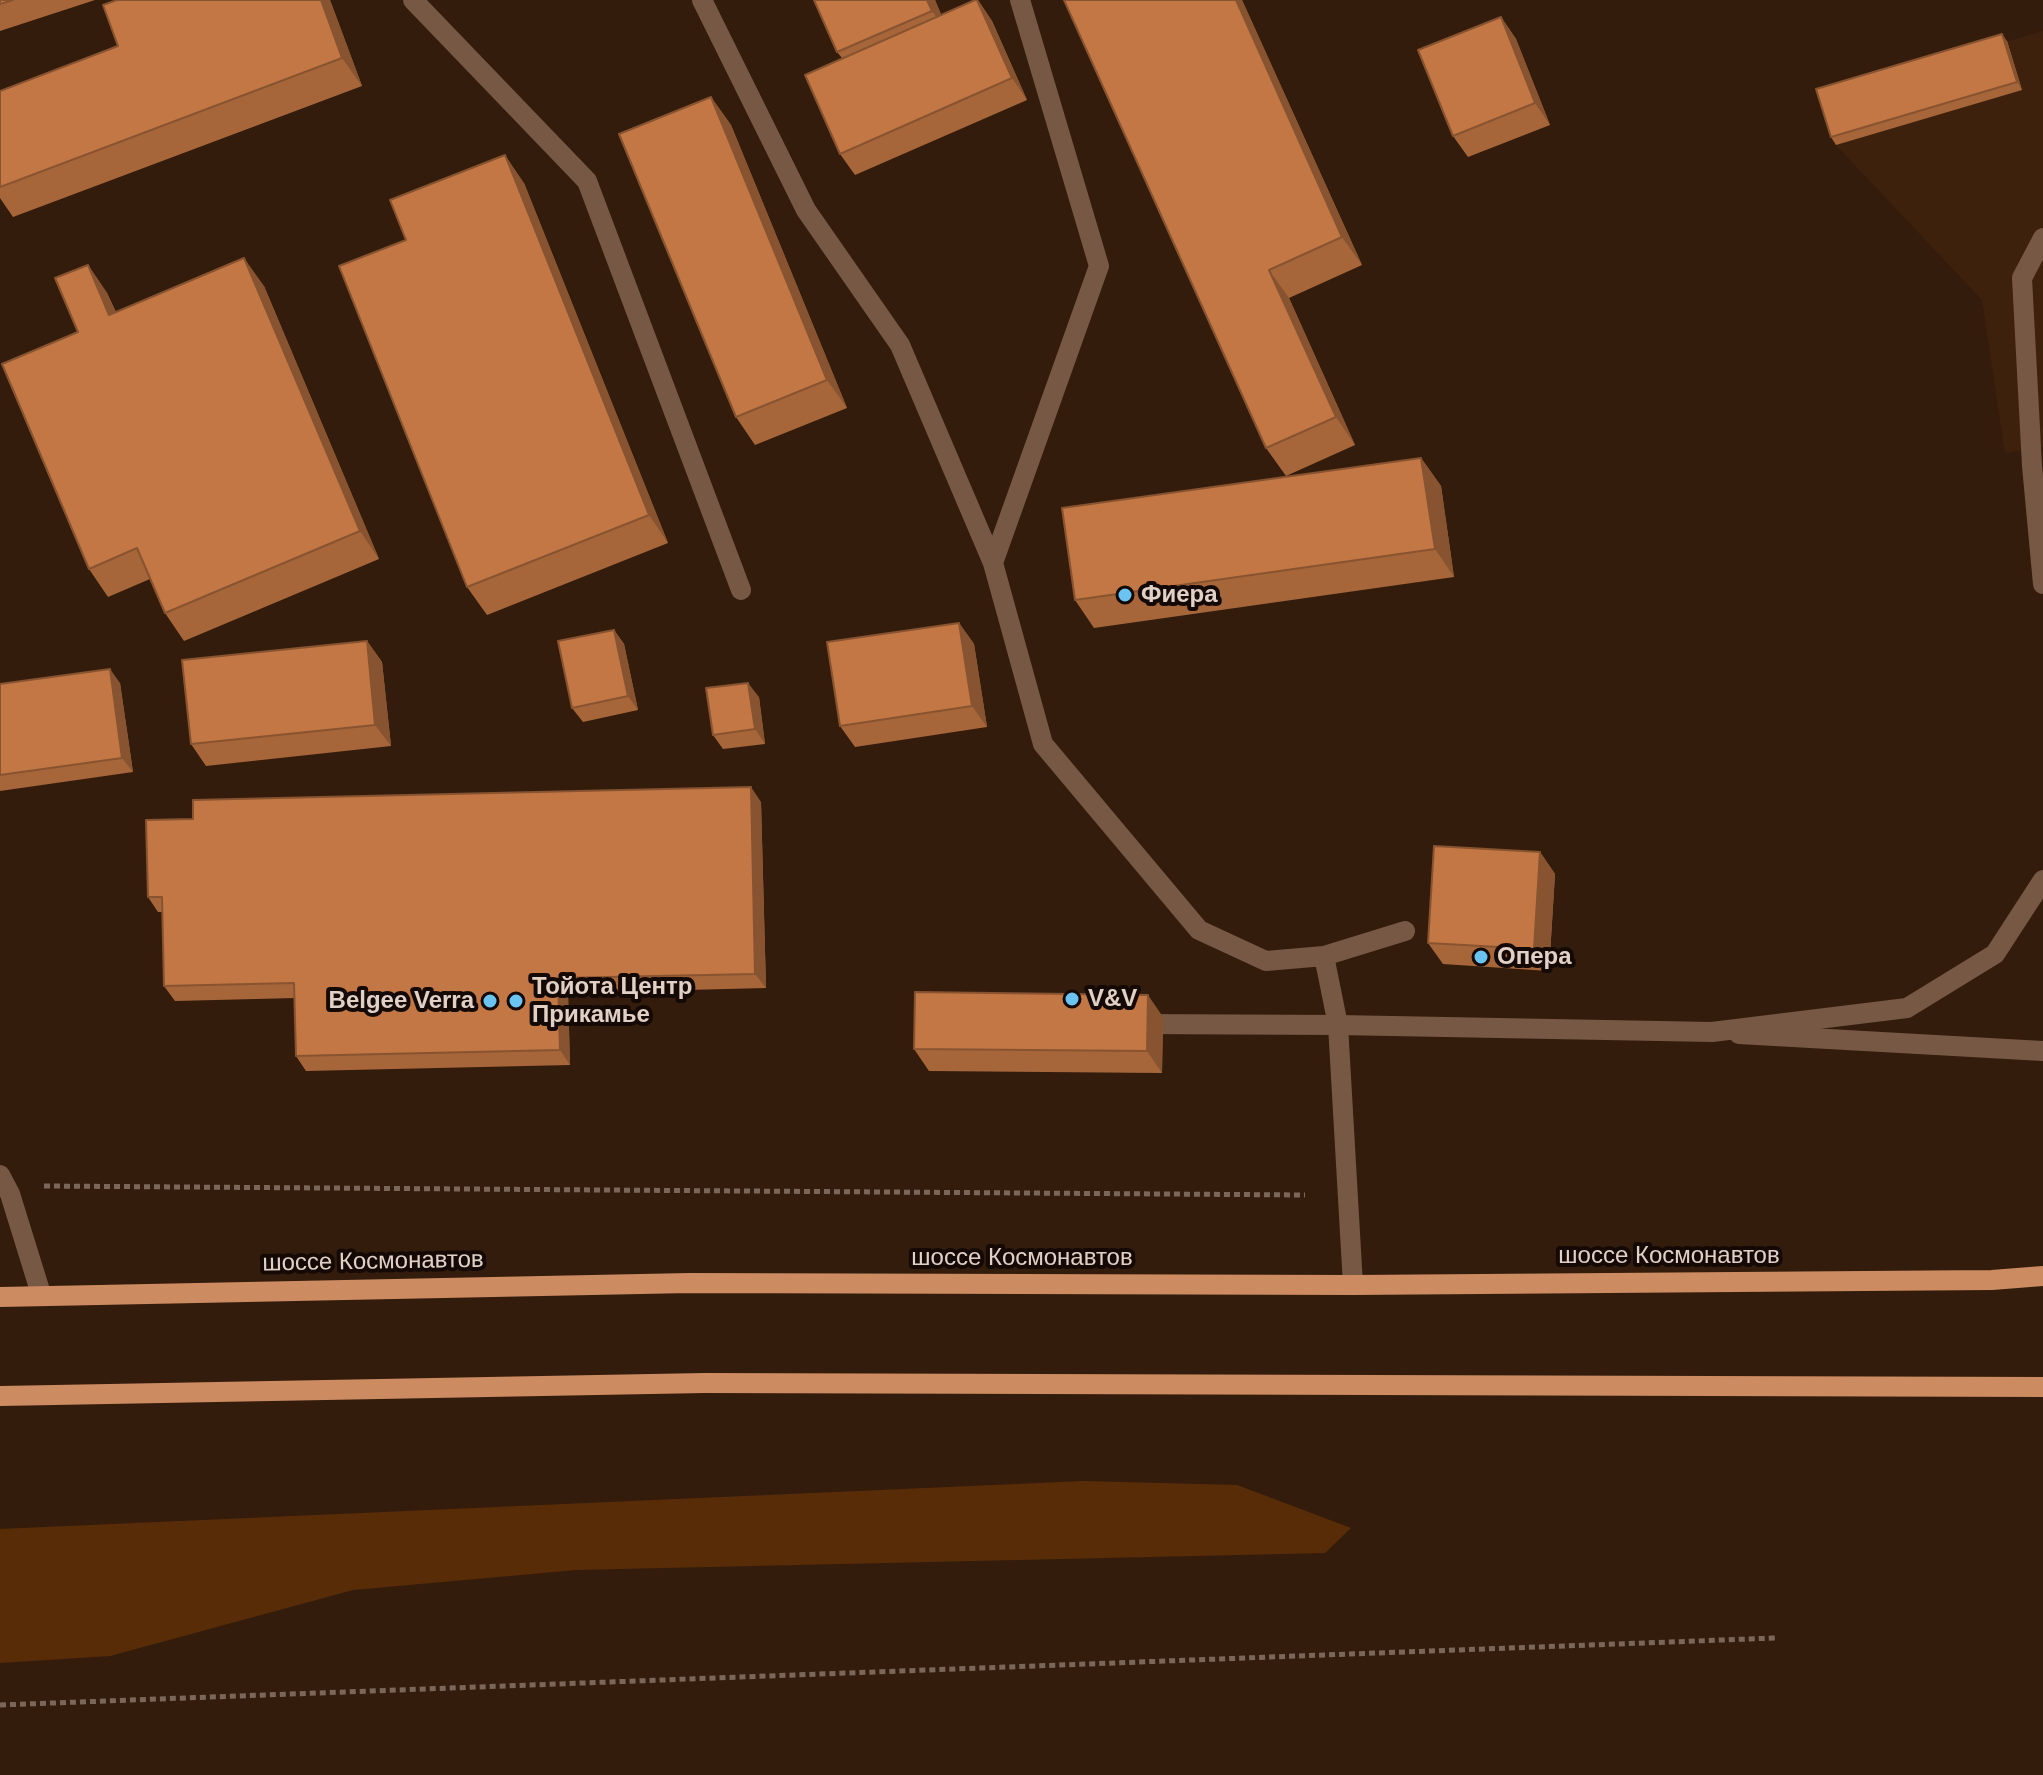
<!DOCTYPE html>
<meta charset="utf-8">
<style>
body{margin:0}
canvas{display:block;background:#331c0c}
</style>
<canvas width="2043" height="1775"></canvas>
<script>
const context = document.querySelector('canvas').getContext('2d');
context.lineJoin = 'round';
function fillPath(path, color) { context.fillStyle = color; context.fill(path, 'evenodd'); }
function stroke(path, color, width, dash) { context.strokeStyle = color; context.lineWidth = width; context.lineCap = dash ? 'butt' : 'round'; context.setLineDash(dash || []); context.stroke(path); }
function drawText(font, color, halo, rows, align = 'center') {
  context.font = font + ' Arial,sans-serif'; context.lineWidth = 8; context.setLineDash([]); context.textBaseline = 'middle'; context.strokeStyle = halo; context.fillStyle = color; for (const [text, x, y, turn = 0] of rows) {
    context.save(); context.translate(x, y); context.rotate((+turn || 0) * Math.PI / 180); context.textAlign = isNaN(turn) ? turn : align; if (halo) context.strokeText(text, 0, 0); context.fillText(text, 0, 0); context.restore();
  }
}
const built = new Path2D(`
 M2043 31V447L2005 453 1982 300 1836 145 1821 96Z`);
const green = new Path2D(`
 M1084 1481 1237 1485 1351 1528 1325 1553 576 1570 353 1590 110 1656 0 1663V1529Z`);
const path = new Path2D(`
 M44 1186 1305 1195
 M0 1705 1775 1638`);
const service = new Path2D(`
 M413 0 587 181 741 590
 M702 0 806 210 900 345 993 563 1043 744 1199 930 1266 961 1324 956
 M993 563 1099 266 1020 0
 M1137 1024 1338 1025 1324 956 1405 931
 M1739 1034 2043 1051`);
const minor = new Path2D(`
 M2043 238 2022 278 2032 466 2043 584
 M0 1175 10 1194 41 1294
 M1353 1285 1338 1025 1712 1032 1907 1008 1995 954 2043 880`);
const primary = new Path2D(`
 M0 1297 690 1283 1353 1285 1992 1280 2043 1276
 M0 1396 705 1383 2043 1387`);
const wall = new Path2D(`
 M0 0H95L0 31Z
 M117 0H330L362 86 13 217 0 198V91L118 46Z
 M935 0 941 15 978 0 992 21 1027 100 855 175 840 154 842 58 837 52Z
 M1064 0H1242L1362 265 1289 298 1355 445 1286 476 1266 448Z
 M1501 17 1516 39 1550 125 1468 157 1453 136Z
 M2007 41 2022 90 1836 145 1831 137Z
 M711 97 731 125 847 408 755 445 736 417Z
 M524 183 668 543 487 615 467 587 406 240Z
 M88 265 107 293 116 312 264 286 379 559 184 641 165 613 150 579 108 597 89 569 78 332Z
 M1421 458 1441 486 1454 577 1094 628 1075 600Z
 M959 623 974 644 987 727 855 747 840 726Z
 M614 630 624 644 638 710 583 722 572 708Z
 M367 641 382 662 391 746 206 766 191 744Z
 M120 683 133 772 0 791V684Z
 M759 697 765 744 723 749 713 735Z
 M761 802 766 988 568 993 570 1065 306 1071 296 1056 295 998 175 1001 164 986 162 912H158L148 897 193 819Z
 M1540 852 1555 874 1549 971 1443 964 1428 943Z
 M1163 1017 1162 1073 929 1071 914 1049Z`);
const shadedWall = new Path2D(`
 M321 0H330L362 86 342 58Z
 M927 0H935L952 39 932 11Z
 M977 0 992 21 1027 100 1012 78Z
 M1236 0H1242L1362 265 1342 237Z
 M1501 17 1516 39 1550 125 1535 103Z
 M2002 34 2007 41 2022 90 2017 82Z
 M711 97 731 125 847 408 827 380Z
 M505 155 524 183 668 543 649 515Z
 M244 258 264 286 379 559 360 531Z
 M88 265 107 293 129 343 109 315Z
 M1269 270 1289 298 1355 445 1336 417Z
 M1421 458 1441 486 1454 577 1435 549Z
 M959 623 974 644 987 727 972 706Z
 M614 630 624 644 638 710 628 696Z
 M367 641 382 662 391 746 375 725Z
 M110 669 120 683 133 772 122 758Z
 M748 683 759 697 765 744 755 729Z
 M751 787 761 802 766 988 755 974Z
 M1540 852 1555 874 1549 971 1534 949Z
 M558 978 568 993 570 1065 560 1050Z
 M1148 995 1163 1017 1162 1073 1147 1051Z`);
const building = new Path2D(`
 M0 0H13L0 4Z
 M117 0H321L342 58 0 187V91L118 46 103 5Z
 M814 0H927L932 11 837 52Z
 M975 0H977L1012 78 840 154 805 75Z
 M1064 0H1236L1342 237 1269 270 1336 417 1266 448Z
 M1501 17 1535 103 1453 136 1418 50Z
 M2002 34 2017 82 1831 137 1816 89Z
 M711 97 827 380 736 417 619 134Z
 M505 155 649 515 467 587 339 266 406 240 390 200Z
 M244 258 360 531 165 613 137 548 89 569 2 364 78 332 55 278 88 265 109 315Z
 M1421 458 1435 549 1075 600 1062 508Z
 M959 623 972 706 840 726 827 642Z
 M614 630 628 696 572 708 558 641Z
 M367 641 375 725 191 744 182 660Z
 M110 669 122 758 0 775V684Z
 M748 683 755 729 713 735 706 688Z
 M751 787 755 974 558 978 560 1050 296 1056 294 983 164 986 162 897H148L146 820 193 819V800Z
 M1434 846 1540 852 1534 949 1428 943Z
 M915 992 1148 995 1147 1051 914 1049Z`);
const markers = [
 [1125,595,8,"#6bc3f2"],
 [1481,957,8,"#6bc3f2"],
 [1072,999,8,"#6bc3f2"],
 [490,1001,8,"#6bc3f2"],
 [516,1001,8,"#6bc3f2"]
];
const poiNames = [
 ["Фиера",1141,595],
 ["Опера",1497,957],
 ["Тойота Центр",532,987],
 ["Прикамье",532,1015],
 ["V&V",1088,999],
 ["Belgee Verra",474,1001,"right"]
];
const streetNames = [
 ["шоссе Космонавтов",1669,1256],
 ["шоссе Космонавтов",1022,1258],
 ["шоссе Космонавтов",373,1262,-1]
];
fillPath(built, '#3e210c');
fillPath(green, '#592c08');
stroke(path, '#7b6759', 5, [6, 4]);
stroke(service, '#775844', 20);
stroke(minor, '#775844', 20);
stroke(primary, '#cc8b61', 20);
fillPath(wall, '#a7663a');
fillPath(shadedWall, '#885330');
fillPath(building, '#c27744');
stroke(building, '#885330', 2);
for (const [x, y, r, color] of markers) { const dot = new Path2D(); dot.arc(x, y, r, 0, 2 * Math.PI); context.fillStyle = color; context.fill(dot); stroke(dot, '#140904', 3); }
drawText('bold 24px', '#e1d0c6', '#140904', poiNames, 'left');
drawText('24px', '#e1d0c6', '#140904', streetNames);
</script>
